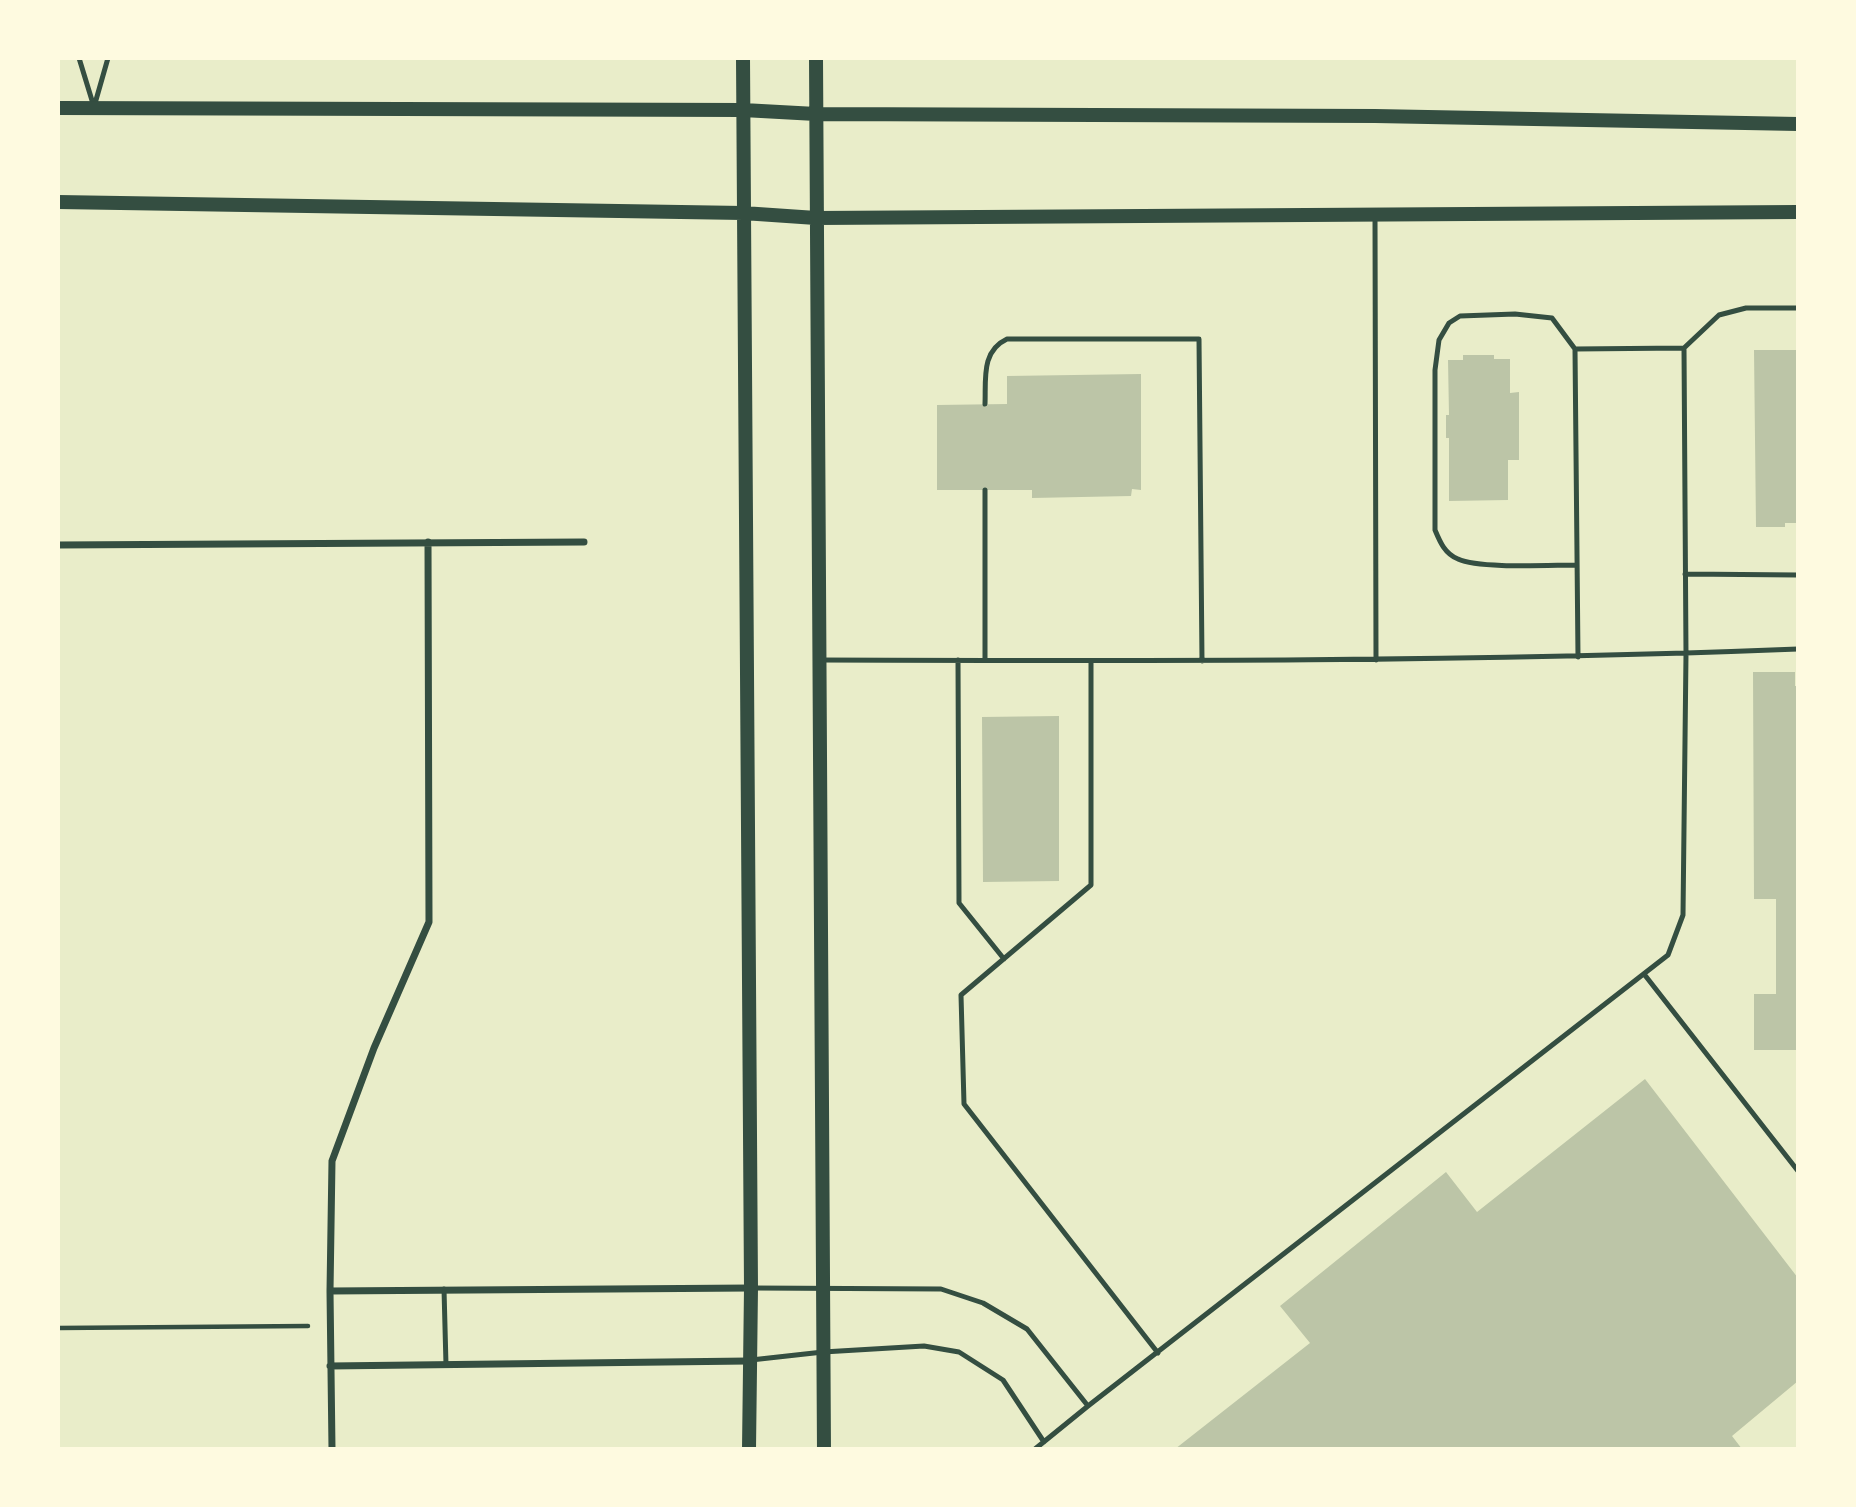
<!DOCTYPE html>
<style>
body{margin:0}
#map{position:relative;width:1856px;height:1507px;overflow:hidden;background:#e9edc9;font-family:Quicksand,sans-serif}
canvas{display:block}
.frame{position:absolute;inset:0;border:60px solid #fefae0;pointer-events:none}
</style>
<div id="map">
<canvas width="1856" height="1507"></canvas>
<div class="frame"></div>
</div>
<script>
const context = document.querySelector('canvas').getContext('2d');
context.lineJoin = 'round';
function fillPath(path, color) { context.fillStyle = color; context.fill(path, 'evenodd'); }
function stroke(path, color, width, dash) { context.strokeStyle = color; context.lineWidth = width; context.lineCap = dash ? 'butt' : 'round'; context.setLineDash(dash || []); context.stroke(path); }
const building = new Path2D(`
 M1754 350H1798V523H1785V527H1756Z
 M1463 355H1494V359H1510V393L1519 392V460H1508V500L1449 501V438H1446V415H1449L1448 360H1463Z
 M1141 374V490L1132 489 1131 496 1032 498V490H937V405L1007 404V376Z
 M1753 672H1795V686H1798V1050H1754V994H1776V899H1754Z
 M1059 716V881L983 882 982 717Z
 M1645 1079 1798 1278V1381L1732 1436 1742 1449H1175L1310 1343 1280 1306 1446 1172 1477 1212Z`);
const path = new Path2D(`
 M58 1328 308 1326`);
const service = new Path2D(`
 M79 58 94 107
 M94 107 108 58
 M1375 215 1376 660
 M1684 348 1719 315 1746 308H1798
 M985 404C986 379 981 351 1007 339H1199L1202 661
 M985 490V660
 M1577 565C1550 565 1479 569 1458 559 1445 554 1440 542 1435 530V370L1439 340 1449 323 1460 316 1515 314 1552 318 1575 349 1578 657
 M1685 574 1798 575
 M819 660C1146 661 1472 662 1798 649
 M958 660 959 903 1004 959
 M1091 661V885L961 995 964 1104 1158 1353
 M1644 974 1798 1171
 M753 1288 941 1289 983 1303 1027 1329 1088 1406
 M444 1289 446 1365
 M751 1360 823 1352 924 1346 959 1352 1003 1380 1044 1442
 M1035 1449 1088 1406 1668 955 1683 915 1686 654 1684 348 1575 349`);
const minor = new Path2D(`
 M58 545 584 542
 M330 1291 751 1288
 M330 1366 748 1361
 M332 1449 330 1291 332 1161 374 1048 429 922 428 542`);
const secondary = new Path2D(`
 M743 58 751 1288 749 1449
 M816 58 824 1449
 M58 108 743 110 816 114 1375 116 1798 124
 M58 202 743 213 816 218 1798 212`);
fillPath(building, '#bcc5a7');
stroke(path, '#344e41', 4.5);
stroke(service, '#344e41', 5);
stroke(minor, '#344e41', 7);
stroke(secondary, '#344e41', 14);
</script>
